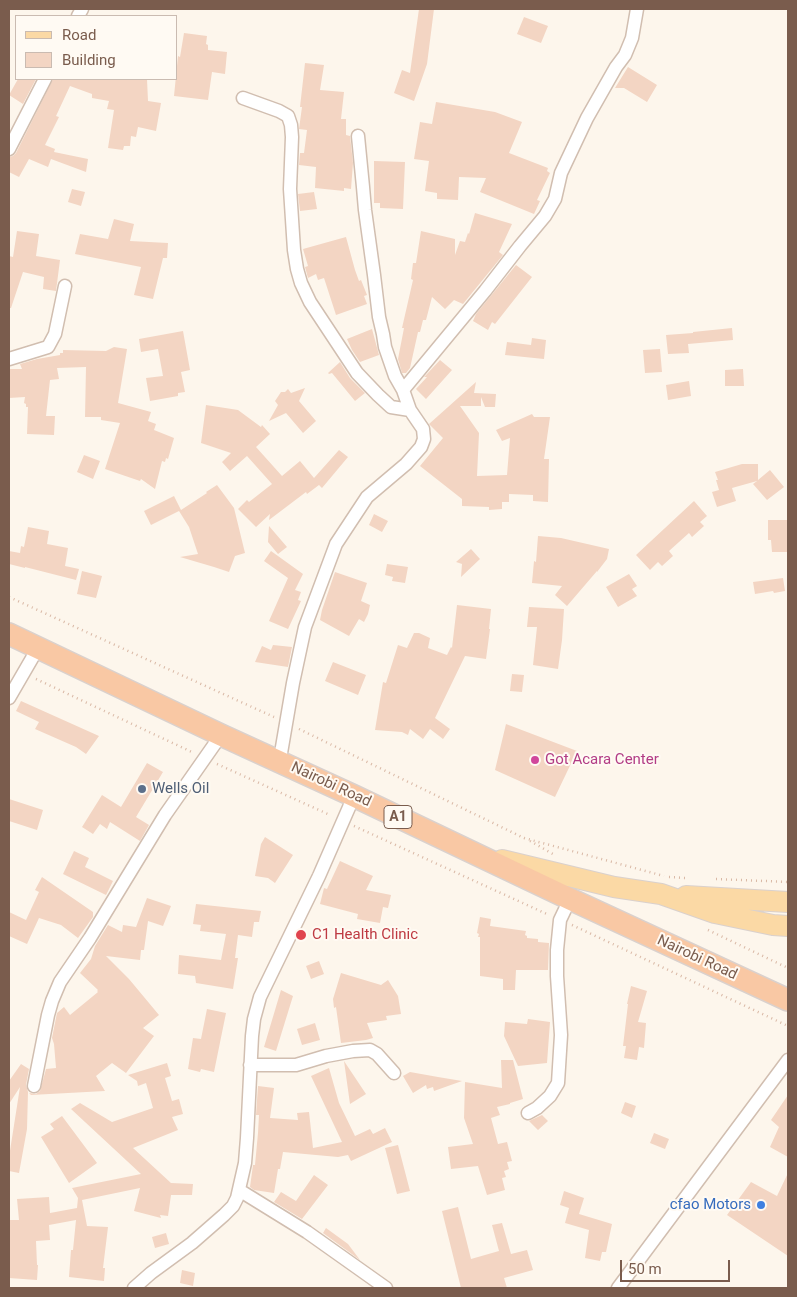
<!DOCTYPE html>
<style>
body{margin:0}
#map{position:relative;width:797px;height:1297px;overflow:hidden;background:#fdf6ec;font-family:Roboto,sans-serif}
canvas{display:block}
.frame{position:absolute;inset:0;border:10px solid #7a5c4d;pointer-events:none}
.legend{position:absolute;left:15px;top:15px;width:162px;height:65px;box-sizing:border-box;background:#fffaf3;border:1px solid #cabbb1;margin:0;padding:6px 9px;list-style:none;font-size:15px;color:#7a5c4d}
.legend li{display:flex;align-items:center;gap:10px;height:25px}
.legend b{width:25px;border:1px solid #cabbb1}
.scale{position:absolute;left:620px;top:1260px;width:110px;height:22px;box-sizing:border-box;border:2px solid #7a5c4d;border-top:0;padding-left:6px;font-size:15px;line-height:18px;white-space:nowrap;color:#7a5c4d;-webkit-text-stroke:4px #fffaf3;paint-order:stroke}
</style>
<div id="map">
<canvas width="797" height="1297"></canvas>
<div class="frame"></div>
<ul class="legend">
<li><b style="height:6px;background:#fbd9a5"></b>Road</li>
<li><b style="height:14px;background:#f3d5c3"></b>Building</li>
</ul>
<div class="scale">50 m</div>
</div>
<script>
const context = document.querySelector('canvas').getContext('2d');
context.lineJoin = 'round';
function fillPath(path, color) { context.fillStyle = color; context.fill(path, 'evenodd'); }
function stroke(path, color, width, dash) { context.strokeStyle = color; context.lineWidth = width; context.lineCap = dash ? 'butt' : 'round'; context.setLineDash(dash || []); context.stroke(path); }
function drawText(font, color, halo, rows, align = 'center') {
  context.font = font + ' Roboto,sans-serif'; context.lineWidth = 4; context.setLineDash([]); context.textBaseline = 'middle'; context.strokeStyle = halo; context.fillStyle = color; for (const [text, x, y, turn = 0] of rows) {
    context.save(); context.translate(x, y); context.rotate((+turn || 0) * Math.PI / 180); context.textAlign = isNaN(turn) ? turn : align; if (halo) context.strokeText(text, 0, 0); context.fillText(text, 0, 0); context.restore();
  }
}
const building = new Path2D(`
 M419 9H434L427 64 414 101 394 93 402 70 410 73Z
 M524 17 548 26 541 43 517 34Z
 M184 33 207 36 206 44 208 45V50L227 52 225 74 212 72 208 100 174 96 178 56 180 57Z
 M305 63 324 65 320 90 344 92 341 119H346V135L350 136 353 163 351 189 344 188V191L315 188 316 167 299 165 300 153H304L307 130 299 129 302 107H300Z
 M628 67 657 85 647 102 624 88H615Z
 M18 79H36L23 104 9 95Z
 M53 79H147L148 101 161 103 156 131 138 127 136 137 131 136 130 146H124L123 150 108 148 114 110 107 109 109 101 92 98V94L70 86 56 116 59 117 45 145 55 149 54 152 88 159 86 172 51 159 48 167 29 159 19 177 9 172V157L13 156 16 153Z
 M436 102 495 112 522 122 509 153 548 168 547 171 550 173 537 200 540 201 534 214 480 192 486 178 459 177 458 200 437 199V193L425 191 429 161 414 159 420 122 432 124Z
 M374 161 405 162 403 209 380 208V203H374Z
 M72 189 85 192 81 206 68 202Z
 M314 192 317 209 300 211 298 194Z
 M475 213 512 224 499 252 503 255 463 304 454 300 445 309 432 297 426 320H423L420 332H418L410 368 406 373H402L398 359 404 328H402L413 280 411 279 413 263H416L421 231 455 239V255L460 241 465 242 468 233 469 234Z
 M114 219 134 224 130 241 168 243 167 258H163L153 299 134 295 141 267 75 254 80 234 108 239Z
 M17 231 39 234 36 256 60 260 56 291 43 289 44 277 23 272 11 308H9V256L13 257Z
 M346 237 355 270 359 281 361 280 367 295 364 296 367 304 336 315 324 278 318 280 316 274 308 278 305 267 308 266 303 249Z
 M516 265 532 277 495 324 492 322 488 330 473 321 476 314Z
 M732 328 733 340 688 344 689 353 668 354 666 335 693 333V332Z
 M372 329 379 355 360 362 352 350 347 339Z
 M183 331 190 370 181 372 185 392 178 393V396L150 401 146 378 163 376 158 349 141 352 139 339Z
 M532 338 546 340 544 359 505 355 507 342 531 345Z
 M114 347 127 349 118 403 151 412 148 421 156 424 154 430 174 438 168 459 166 458 165 462 162 461 155 489 141 479 140 481 105 469 120 423 101 420V417H85L86 367 57 368 59 379 50 380 46 416H55L54 435 27 434 28 407H26V404L24 403 25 397 9 398V369H22L20 364 37 359 60 355V353H63V350L106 351Z
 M660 349 662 372 645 373 643 350Z
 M440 360 452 370 426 399 416 389 427 377H424L426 375Z
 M340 362 350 378 365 393 355 401 332 373 329 374 328 373Z
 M743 369 744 386H725V370Z
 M689 381 691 396 668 400 666 385Z
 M476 382 474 393 496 394 495 407H485L481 397V406H460L479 433 477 476 507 475 510 438 502 441 496 430 532 414 534 417H550L544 459H549L548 502 533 501V495L509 494V502H502V509L489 510V507L462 506V499L420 466 443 438 429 424Z
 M305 388 299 401 316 421 303 433 286 413 269 421 278 405 275 401 281 392H285L288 389 291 393Z
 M206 405 238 410 261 427 262 425 270 434 256 447 282 476 300 461 314 478 339 450 348 457 322 488 319 485 307 494 306 492 269 520 270 514 256 527 238 509 247 500 249 502 272 484 247 456 230 471 222 462 231 453 201 443Z
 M84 455 100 461 93 479 77 472Z
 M742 464H758V480L770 470 784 487 767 500 753 484 757 481 732 488 736 501 717 507 712 492 719 490 716 480H718L715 472Z
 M217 485 234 508 245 553 235 556 229 572 214 567 180 557 198 554 189 527 179 511 151 525 144 511 174 496 181 510 207 493 206 492Z
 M694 501 707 516 700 522 704 526 692 537 689 533 669 551 673 556 662 566 658 562 650 570 636 555Z
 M374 514 388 521 382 532 369 525Z
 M768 520H788V552H772L771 540H768Z
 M269 526 287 547 278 554 268 542Z
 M28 527 49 531 47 544 68 548 65 566 79 569 76 580 25 567V568L9 564V551L20 553 21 546 24 547Z
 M538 536 561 538 609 549 607 559 597 572V571L567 606 555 595 562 586 532 583 534 561 536 562Z
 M471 549 480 559 461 577 462 564 456 562Z
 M271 551 303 574 295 590 301 592 298 600 301 601 288 629 269 621 288 578 264 561Z
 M387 564 408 567 405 583 392 581 393 577 385 575Z
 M82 571 102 576 96 598 77 594Z
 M335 572 367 583 361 601 370 605 368 614 364 622 359 619 349 636 320 620 322 610Z
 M629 574 637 586 632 589 637 596 618 607 606 587Z
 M783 578 785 591 774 593 773 591 755 594 753 582Z
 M457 605 491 609 489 629H490L486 659 465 656 435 718 450 729 443 739 430 729 423 739 410 729 408 735 402 732 375 730 383 682 386 683 398 645 407 648 414 633H419L430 638 428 648 447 655 451 647 452 648Z
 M529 607 564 609 562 640 558 669 533 665 537 627H527Z
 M273 645 292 647 288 667 255 662 262 646 271 650Z
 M333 662 366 675 358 695 325 681Z
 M512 674 524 675 522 692 510 691Z
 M21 701 99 736 86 754 76 747 35 729 39 722 16 711Z
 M506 724 577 751 555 797 495 770Z
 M147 763 163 772 136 817 149 825 140 841 110 822 107 829 100 824 93 834 82 827 102 795 121 807Z
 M9 799 43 810 37 830 9 821Z
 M265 837 293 855 275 883 268 878 255 876 261 844Z
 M74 851 89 858 85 867 113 881 106 895 63 874Z
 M340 861 373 876 366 890 391 895 388 908 383 907 380 923 357 919 358 914 320 904 324 888 327 889Z
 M42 877 93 912V917L78 938 61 925 39 918 27 944 9 936V912L26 920 39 892 35 890Z
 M147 898 171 906 163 926 148 921 144 950H141L140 960 106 956 129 979 159 1015 143 1028 154 1036 126 1073 112 1063 96 1076 105 1091 31 1095 29 1093 36 1094 40 1091 46 1069 56 1068 54 1044 52 1038 57 1013 64 1007 70 1015 98 992 97 991 98 990 80 973 91 959 95 946 108 925 122 932 123 925 136 927Z
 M196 904 261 911 259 922H254L252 937 238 935 235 958H238L233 989 196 983 195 976 178 974 179 955 221 960 226 934 200 931 201 925 193 924Z
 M480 917 491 919 490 926 526 931 525 935 527 936V938L538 939V942L549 943 548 970H516L515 990H503V979L480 976V937H478L479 934 477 933Z
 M319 961 324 974 311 979 306 966Z
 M341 973 381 985 388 980 398 996 401 1014 386 1016 387 1020 367 1023 373 1038 366 1040 341 1043 336 1007 334 1008 333 999Z
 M631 986 647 991 638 1022 646 1023 644 1048 639 1047 637 1060 624 1058 626 1046H623L628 1004H627Z
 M281 990 293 996 276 1051 264 1047Z
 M207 1009 226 1013 214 1072 201 1069 200 1072 188 1069 193 1038 201 1039Z
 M528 1019 550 1022 547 1063 518 1066 504 1036 505 1022 527 1024Z
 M315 1023 320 1040 302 1045 297 1029Z
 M501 1060H513L523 1099 510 1103V1104L497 1107 500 1115 491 1118 498 1144 507 1142 512 1161 507 1162 509 1169 504 1171 506 1177 502 1178 505 1190 487 1195 478 1166 451 1169 448 1147 473 1144 464 1118 465 1082 502 1088Z
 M344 1061 366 1094 350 1104Z
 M167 1063 171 1076 165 1078 172 1101 179 1099 183 1114 172 1117 178 1130 133 1148 171 1183 193 1184 192 1195H171L168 1216 160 1215 161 1218 134 1211 140 1188 82 1200 87 1226 108 1227 103 1268H105L104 1281 69 1277 71 1250H73L76 1220 49 1225 50 1240 36 1241 37 1265H38L37 1280 9 1278V1220H19L17 1199 49 1197 50 1213 77 1208 78 1198 72 1188 141 1174 71 1109 80 1103 112 1122 153 1108 146 1083 138 1086 137 1081 128 1075Z
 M21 1064 29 1069 26 1085 28 1092 27 1129 19 1173 9 1171V1157L20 1087 9 1104V1081Z
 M329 1068 339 1103 355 1136 370 1129 373 1134 385 1128 392 1142 351 1161 348 1155 338 1157 283 1152 280 1169H278L274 1193 254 1190 250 1187 253 1165H255L258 1133 259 1115H256L258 1086 274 1088 270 1118 298 1120 297 1113 309 1112 313 1148 342 1142 311 1076Z
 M410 1072 438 1077 462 1081 434 1091 433 1087 427 1089 426 1085 413 1093 403 1076Z
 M788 1095V1157L770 1147 779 1127 771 1120Z
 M625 1102 636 1106 632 1118 621 1113Z
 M542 1115 548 1121 538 1130 529 1121Z
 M62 1116 97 1163 69 1183 41 1137 54 1129 50 1124Z
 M654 1133 669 1139 665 1149 650 1143Z
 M398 1145 410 1191 397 1194 385 1148Z
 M788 1173V1256L727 1215 751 1182 777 1196Z
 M314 1175 328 1185 302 1219 274 1202 281 1192 296 1201Z
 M564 1191 584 1198 579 1214 612 1224 606 1252H602L600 1261 585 1258 589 1230 565 1223 569 1208 560 1205Z
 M458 1207 471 1259 499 1251 492 1225 502 1223 511 1254 527 1250 533 1270 504 1278 507 1288H461L442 1211Z
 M326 1228 348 1244 360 1260 323 1233Z
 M166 1233 169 1244 155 1248 152 1237Z
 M182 1270 195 1273 193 1286 180 1283Z`);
const path = new Path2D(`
 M9 597 274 717
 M36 679 194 753
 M299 729 524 838 664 876
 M217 764 330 815
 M354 826 549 915
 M530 841 553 854
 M669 877 686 878
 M716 879 788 882
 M572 925 788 1026
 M708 930 788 968`);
const minor = new Path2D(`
 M78 16 82 9
 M243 98 279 111 288 116 291 125 292 137 290 189 294 250 297 269 301 283 310 302 357 373 378 395 391 407 410 410
 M358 136 363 187 365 210 374 275 379 317 383 334 385 347 395 376 403 390
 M9 149 45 79
 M9 359 48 347 55 334 65 286
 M9 698 38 648
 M281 753 293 683 305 627 336 544 367 497 406 464 421 447 424 439 423 429 410 410 403 390 485 291 520 246 545 216 555 199 561 173 587 118 616 67 625 55 632 38 637 9
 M250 1065H296L326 1056 353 1051 370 1050 377 1054 394 1073
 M34 1086 48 1015 52 1001 60 982 90 938 165 815 221 735
 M528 1113 537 1108 550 1096 558 1083 561 1035 557 976V950L560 920 570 899
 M239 1190 307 1232 386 1288
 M134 1288 151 1273 192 1243 224 1215 233 1206 237 1198 245 1163 247 1138 252 1036 254 1019 260 997 319 876 354 796
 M618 1288 788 1060`);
const primary = new Path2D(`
 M502 860 614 887 661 894 715 913 773 925 788 926
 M686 896 788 902`);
const trunk = new Path2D(`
 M9 634 221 735 354 796 570 899 788 1000`);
const markers = [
 [535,760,5,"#d1479c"],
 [142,789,5,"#5c6f8a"],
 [301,935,6,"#e0444e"],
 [761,1205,5,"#3f7fe0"]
];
const shields = [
 [398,817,28]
];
const shieldNames = [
 ["A1",398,817]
];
const hotelNames = [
 ["Got Acara Center",545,760]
];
const streetNames = [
 ["Nairobi Road",331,785,25],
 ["Nairobi Road",697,958,25]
];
const serviceNames = [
 ["Wells Oil",152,789]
];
const healthNames = [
 ["C1 Health Clinic",312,935]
];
const shopNames = [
 ["cfao Motors",751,1205]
];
fillPath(building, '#f3d5c3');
stroke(minor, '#d1beb0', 15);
stroke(primary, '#dad1cd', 22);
stroke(trunk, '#dad1cd', 24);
stroke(path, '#d9b8a5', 2.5, [1, 4]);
stroke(minor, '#fff', 12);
stroke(primary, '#fbd9a5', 20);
stroke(trunk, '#f9c8a4', 21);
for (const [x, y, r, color] of markers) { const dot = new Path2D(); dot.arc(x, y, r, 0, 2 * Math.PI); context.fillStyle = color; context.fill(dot); stroke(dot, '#fffaf3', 2); }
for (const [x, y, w] of shields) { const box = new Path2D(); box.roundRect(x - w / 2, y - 11.5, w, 23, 4); context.fillStyle = '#fffaf3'; context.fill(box); stroke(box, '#7a5c4d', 1); }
drawText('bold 14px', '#7a5c4d', null, shieldNames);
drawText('15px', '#b23c85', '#fffaf3', hotelNames, 'left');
drawText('15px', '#7a5c4d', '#fffaf3', streetNames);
drawText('15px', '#4e5e75', '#fffaf3', serviceNames, 'left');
drawText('15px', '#be3a42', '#fffaf3', healthNames, 'left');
drawText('15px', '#366cbe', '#fffaf3', shopNames, 'right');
</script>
